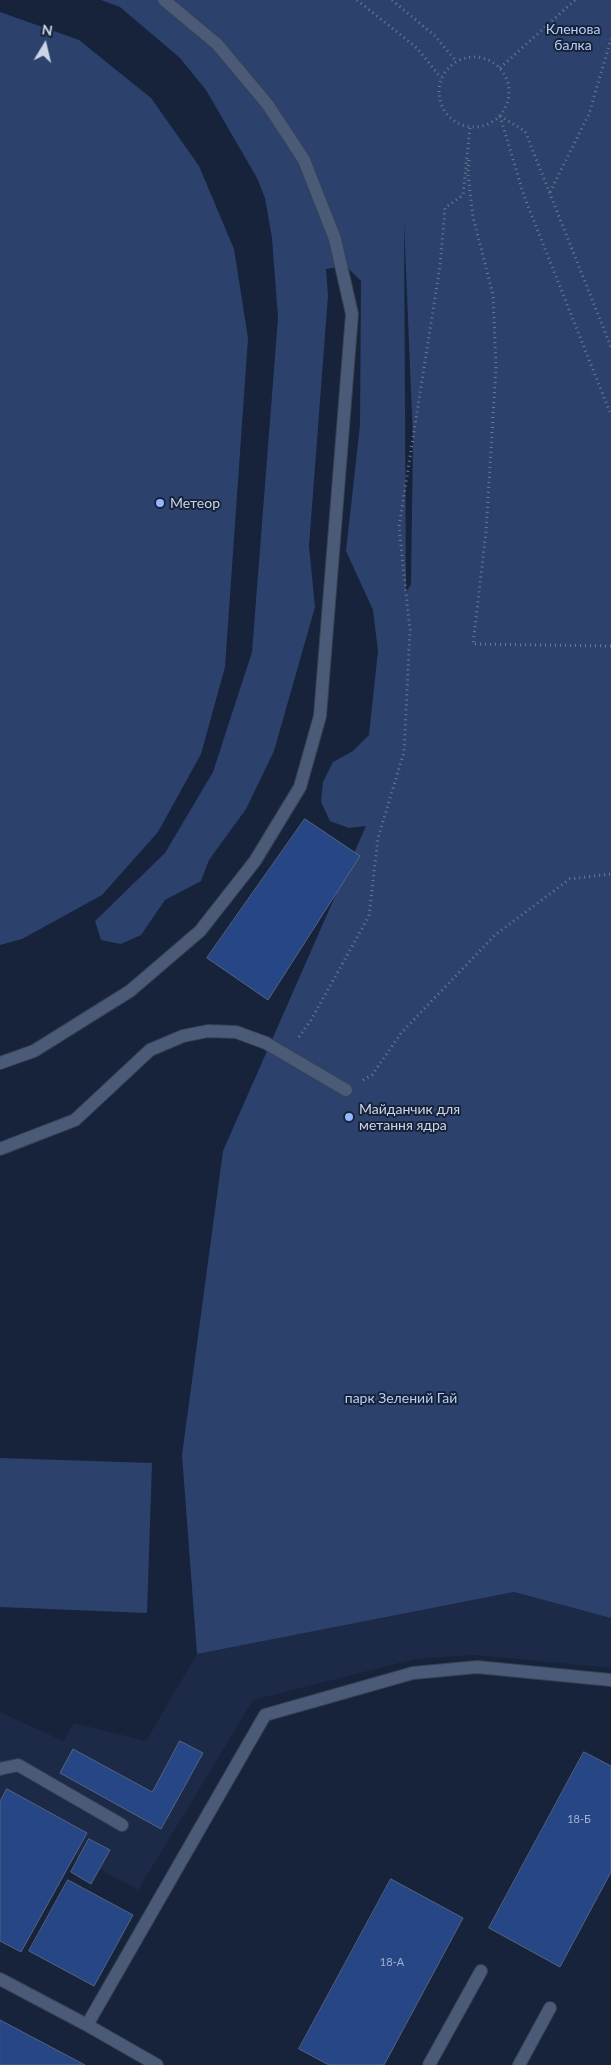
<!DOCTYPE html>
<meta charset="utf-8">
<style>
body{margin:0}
#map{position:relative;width:611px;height:2065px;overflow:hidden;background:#16233b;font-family:Lato,sans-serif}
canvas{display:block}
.north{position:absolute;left:20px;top:20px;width:50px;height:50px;-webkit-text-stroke:4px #16233b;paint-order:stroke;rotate:9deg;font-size:14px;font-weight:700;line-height:20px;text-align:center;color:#ccd5e5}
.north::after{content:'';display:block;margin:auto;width:18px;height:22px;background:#ccd5e5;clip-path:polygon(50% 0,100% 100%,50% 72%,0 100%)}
</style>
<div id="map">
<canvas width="611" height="2065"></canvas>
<div class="north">N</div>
</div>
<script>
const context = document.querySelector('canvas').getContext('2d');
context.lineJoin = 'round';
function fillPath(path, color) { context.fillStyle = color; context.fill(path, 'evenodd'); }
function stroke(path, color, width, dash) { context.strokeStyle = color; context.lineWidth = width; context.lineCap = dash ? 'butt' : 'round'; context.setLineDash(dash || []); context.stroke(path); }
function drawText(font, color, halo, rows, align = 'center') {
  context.font = font + ' Lato,sans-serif'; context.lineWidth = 4; context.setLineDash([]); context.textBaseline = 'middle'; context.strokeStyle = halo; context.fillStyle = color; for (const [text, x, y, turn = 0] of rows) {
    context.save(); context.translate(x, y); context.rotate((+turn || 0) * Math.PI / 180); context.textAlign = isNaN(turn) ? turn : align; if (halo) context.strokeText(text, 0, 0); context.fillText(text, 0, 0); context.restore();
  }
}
const built = new Path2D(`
 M514 1592 611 1618V1668L475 1655 415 1659 253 1700 138 1890 76 1856 21 1952 0 1939V1712L63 1741 74 1723 146 1741 197 1654Z`);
const green = new Path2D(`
 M101 0H611V1618L514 1592 197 1654 182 1455 223 1151 366 826 349 828 330 821 321 802 323 782 333 762 353 751 369 735 378 651 373 610 346 551 360 425 361 281 346 266 326 269 328 295 309 546 315 607 274 751 246 809 209 860 201 881 165 900 141 935 121 944 101 940 95 921 165 853 213 772 252 652 278 318 272 238 265 198 257 178 206 90 180 58 120 7ZM404 222 413 440 411 584 406 593Z
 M0 12 79 40 151 98 199 166 234 249 248 338 225 667 201 754 158 832 102 895 22 939 0 945Z
 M0 1458 152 1463 147 1613 0 1607Z`);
const building = new Path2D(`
 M305 819 360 856 268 1000 207 958Z
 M180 1741 203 1753 161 1829 60 1773 73 1749 152 1792Z
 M584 1752 611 1766V1872L560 1967 489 1928Z
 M7 1789 87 1833 21 1952 0 1941V1802Z
 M89 1839 110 1850 91 1884 71 1872Z
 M391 1879 463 1918 384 2065H329L299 2049Z
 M68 1880 133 1915 94 1986 29 1951Z
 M0 2020 85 2065H0Z`);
const path = new Path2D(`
 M357 0 417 48 441 78
 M392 0 435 36 456 61
 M439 92a35 35 0 1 1 70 0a35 35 0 1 1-70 0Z
 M500 68 575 0
 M500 116 524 196 611 415
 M500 116 525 131 611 347
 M469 160 468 174 473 217 493 295 496 367 486 532 473 644 611 646
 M550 192 589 114 611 39
 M299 1037 311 1020 369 916 378 838 404 752 410 630 399 527 440 266 445 208 463 195 470 127
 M363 1080 372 1075 402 1032 495 935 570 879 611 874`);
const service = new Path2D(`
 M0 1063 34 1051 130 991 200 931 255 861 300 787 320 716 352 314 335 239 304 160 268 105 217 44 164 0
 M0 1149 75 1120 150 1050 183 1036 208 1031 236 1032 266 1043 346 1090
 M0 1769 18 1765 122 1825
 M0 1979 87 2025
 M157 2065 87 2025 265 1715 413 1673 477 1667 611 1680
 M429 2065 481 1971
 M519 2065 550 2008`);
const markers = [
 [160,503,5,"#92b7fd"],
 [349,1117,5,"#92b7fd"]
];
const numberNames = [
 ["18-Б",579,1819],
 ["18-А",392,1962]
];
const parkNames = [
 ["Кленова",573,29],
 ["балка",573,45],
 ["парк Зелений Гай",401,1398]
];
const poiNames = [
 ["Метеор",170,503],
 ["Майданчик для",359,1109],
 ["метання ядра",359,1125]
];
fillPath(built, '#1c2a48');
fillPath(green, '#2c426d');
fillPath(building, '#274685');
stroke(building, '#546480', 1);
stroke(service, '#374054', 14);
stroke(path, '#6f7a8e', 3, [1, 4]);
stroke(service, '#4b5a76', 12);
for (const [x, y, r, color] of markers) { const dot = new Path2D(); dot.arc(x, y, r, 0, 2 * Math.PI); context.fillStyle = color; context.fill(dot); stroke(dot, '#16233b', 2); }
drawText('11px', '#a3b1cd', null, numberNames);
drawText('14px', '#bacff4', '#16233b', parkNames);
drawText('14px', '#ccd5e5', '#16233b', poiNames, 'left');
</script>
